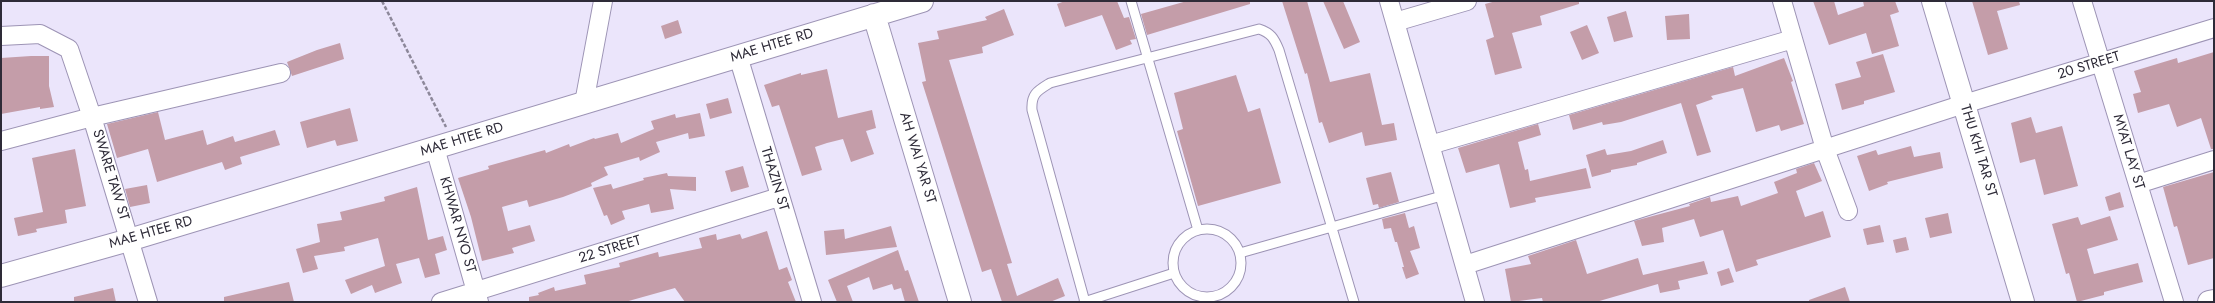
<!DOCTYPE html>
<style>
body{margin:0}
#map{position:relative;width:2215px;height:303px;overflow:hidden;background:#ebe5fb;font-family:Jost,sans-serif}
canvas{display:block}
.frame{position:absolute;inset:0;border:2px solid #2e2b38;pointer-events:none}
</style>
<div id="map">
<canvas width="2215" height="303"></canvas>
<div class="frame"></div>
</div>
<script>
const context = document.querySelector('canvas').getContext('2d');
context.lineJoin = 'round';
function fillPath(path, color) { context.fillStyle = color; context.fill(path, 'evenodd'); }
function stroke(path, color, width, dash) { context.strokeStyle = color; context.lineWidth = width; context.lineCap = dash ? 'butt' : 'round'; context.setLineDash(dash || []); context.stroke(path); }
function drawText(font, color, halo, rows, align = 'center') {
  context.font = font + ' Jost,sans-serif'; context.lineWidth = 3; context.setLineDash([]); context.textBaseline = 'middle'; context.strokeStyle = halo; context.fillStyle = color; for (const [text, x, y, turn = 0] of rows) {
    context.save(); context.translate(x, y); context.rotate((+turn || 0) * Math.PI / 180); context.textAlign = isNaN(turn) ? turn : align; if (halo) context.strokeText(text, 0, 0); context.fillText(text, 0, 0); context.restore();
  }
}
const building = new Path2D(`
 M1065 1H1117L1124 18 1129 17 1136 39 1130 40 1132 44 1116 50 1102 15 1065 27 1057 4Z
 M1187 1H1250V4L1147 35 1141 14Z
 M1282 1H1307L1330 82 1370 73 1382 125 1394 123 1397 140 1365 146 1362 132 1329 143 1322 122 1319 123 1307 73 1305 74Z
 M1323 1H1343L1360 42 1344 49Z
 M1496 1H1579V4L1540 16 1542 25 1512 33 1522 68 1495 75 1486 40 1494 37 1485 4Z
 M1813 1H1834L1838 15 1864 6 1863 1H1895L1899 12 1890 15 1899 46 1872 54 1866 33 1829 45Z
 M1972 1H2019L2020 5 1997 11 2008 49 1988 55Z
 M1004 9 1014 35 982 47 983 53 949 60 1012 263 1007 264 1017 296 1058 278 1065 296 1050 302H1002L991 269 982 272 922 82 926 81 918 43 939 39 937 31 987 20 985 17Z
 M1626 11 1633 37 1614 42 1607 17Z
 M1689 14 1690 39 1667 40 1665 16Z
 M678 20 682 33 665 39 661 26Z
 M1587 25 1599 53 1582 60 1570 32Z
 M340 43 344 59 292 76 287 62 317 50Z
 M2214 52V149H2211L2201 118 2177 127 2169 104 2138 113 2133 94 2141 92 2134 71 2177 58 2178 63Z
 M1883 54 1895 92 1864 101V104L1842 110 1835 84 1861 77 1856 62Z
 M31 56H49V86L54 107 40 109V107L1 114V58Z
 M1784 58 1793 81 1791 82 1804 124 1781 131 1779 125 1756 132 1743 88 1711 96 1713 99 1696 105 1711 152 1697 156 1681 103 1621 122 1603 125 1602 122 1573 130 1569 115 1733 67 1735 76Z
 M827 69 838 118 872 110 876 128 866 131 874 154 851 162 843 139 827 143 815 147 822 170 802 176 779 105 772 107 764 85 801 73V75Z
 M1236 75 1248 112 1260 108 1281 183 1198 206 1177 131 1183 129 1174 93Z
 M728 98 732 113 710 119 706 104Z
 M350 108 358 141 337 146 335 140 307 148 300 122Z
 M158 112 165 140 203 130 207 145 233 136 235 142 275 130 280 145 240 157 242 164 225 170 222 162 157 182 148 149 117 158 107 124Z
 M700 113 705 136 689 139 688 133 656 142 660 152 640 161 639 157 604 167 608 175 591 183 592 186 563 197 529 207 527 200 502 207 508 231 530 225 535 241 512 248 514 253 482 261 471 217 458 178 489 169 488 166 545 150 546 153 569 144 570 147 594 138 595 139 618 133 621 143 654 129 651 121 675 114 676 118Z
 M2031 117 2036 133 2062 126 2078 186 2044 195 2035 159 2020 163 2011 123Z
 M1538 124 1541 135 1518 142 1525 170 1528 169 1530 181 1586 168 1591 188 1535 198 1536 202 1510 208 1499 164 1466 173 1458 148Z
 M1663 140 1667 153 1637 163V165L1611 170V172L1592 177 1586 155 1605 149 1607 155 1631 151Z
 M1911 146 1914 157 1940 152 1943 168 1887 182 1888 184 1869 191 1857 156 1876 150 1878 155Z
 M75 149 86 206 65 210 67 223 36 229 37 232 18 236 14 218 43 212 32 158Z
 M1814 163 1822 181 1796 191 1805 217 1823 211 1831 237 1756 260 1758 265 1736 272 1723 230 1700 237 1694 219 1662 228 1664 242 1642 246 1634 221 1690 206 1689 204 1710 197 1711 202 1738 196 1741 206 1778 193 1774 182 1797 173 1796 169Z
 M743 166 749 187 731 192 725 171Z
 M1391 172 1399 202 1379 208 1378 204 1373 205 1366 178Z
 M2214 172V258L2188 265 2177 226 2174 227 2163 187Z
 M667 173 668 176 696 177V191L670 189 674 209 651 213 649 204 622 211 625 219 611 225 607 215 604 216 593 188 611 184 613 189 644 180 643 178Z
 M147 185 150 203 130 207 125 189Z
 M417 187 428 240 443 236 447 250 435 254 440 274 425 278 419 258 396 264 402 283 375 293 372 285 351 294 345 280 385 266 378 238 344 247 345 251 314 256 318 269 303 273 296 249 320 242 317 224 342 220 340 212 385 201 384 197Z
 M2120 192 2124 207 2109 211 2105 197Z
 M1405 213 1409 228 1414 226 1420 248 1410 251 1419 274 1406 279 1402 267H1404L1397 242H1395L1391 228 1384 229 1382 219Z
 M1948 213 1952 233 1930 238 1925 218Z
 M2110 216 2118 240 2087 249 2094 274 2138 263 2143 282 2104 292V295L2077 302 2069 273 2066 274 2052 224 2078 217 2081 225Z
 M1880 225 1884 242 1867 245 1863 229Z
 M891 226 897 247 826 255 824 231 844 229 845 239Z
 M767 231 779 270 787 267 792 280 788 282 796 302H685L675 288 625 302H529V297L539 295 538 293 554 287 555 291 586 284 584 275 620 267 619 263 658 252 659 257 702 248 699 238 716 234 717 240 740 234 742 239Z
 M1906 237 1909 250 1896 253 1893 240Z
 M1576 240 1587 274 1638 258 1643 275 1704 261 1708 274 1678 281 1680 289 1660 293 1658 284 1596 302H1543L1542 298 1511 302 1505 269 1531 264 1528 256Z
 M898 250 905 271 908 270 919 302H905L901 288 894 290 892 284 873 290 869 277 847 286 853 302H837L828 280Z
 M1729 268 1734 282 1721 286 1717 272Z
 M289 282 294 302H224V297Z
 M1845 287 1850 302H1809V300Z
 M113 288 116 302H74V297Z`);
const path = new Path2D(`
 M382 1 446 127`);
const service = new Path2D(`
 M1131 1 1198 230
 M1173 263a34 34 0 1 1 68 0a34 34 0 1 1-68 0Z
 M1240 253 1445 195
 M1084 302 1174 273
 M1085 302 1032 110C1031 94 1037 91 1050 83L1259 29C1271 33 1274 38 1279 50L1354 302`);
const minor = new Path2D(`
 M1389 1 1475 302
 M1782 1 1825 149 1848 211
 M2082 1 2174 302
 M1395 22 1467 1
 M1 36 40 34 69 49 92 117 148 302
 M738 56 812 302
 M584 103 603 1
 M1 141 92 117 281 73
 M1430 145 1793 39
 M435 148 479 302
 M2138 184 2214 160
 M1465 265 1964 104 2214 28
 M441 302 779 197`);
const tertiary = new Path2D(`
 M1933 1 2023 302
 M874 15 960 302
 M1 276 129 240 922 1
 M2209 302 2214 301`);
const streetNames = [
 ["MAE HTEE RD",772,46,-17],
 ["20 STREET",2089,66,-17],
 ["MAE HTEE RD",462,140,-17],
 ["THU KHI TAR ST",1978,151,73],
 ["MYAT LAY ST",2128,152,73],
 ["AH WAI YAR ST",917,158,73],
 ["SWARE TAW ST",110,175,73],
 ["THAZIN ST",774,179,73],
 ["KHWAR NYO ST",457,225,74],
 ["MAE HTEE RD",151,233,-16],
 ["22 STREET",610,250,-17]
];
fillPath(building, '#c49da9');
stroke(service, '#9d94b5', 11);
stroke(minor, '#9d94b5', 20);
stroke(tertiary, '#9d94b5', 24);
stroke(path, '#8d889a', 2.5, [4, 2]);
stroke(service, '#fff', 9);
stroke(minor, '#fff', 18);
stroke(tertiary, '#fff', 22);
drawText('14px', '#2e2b38', '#fff', streetNames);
</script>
